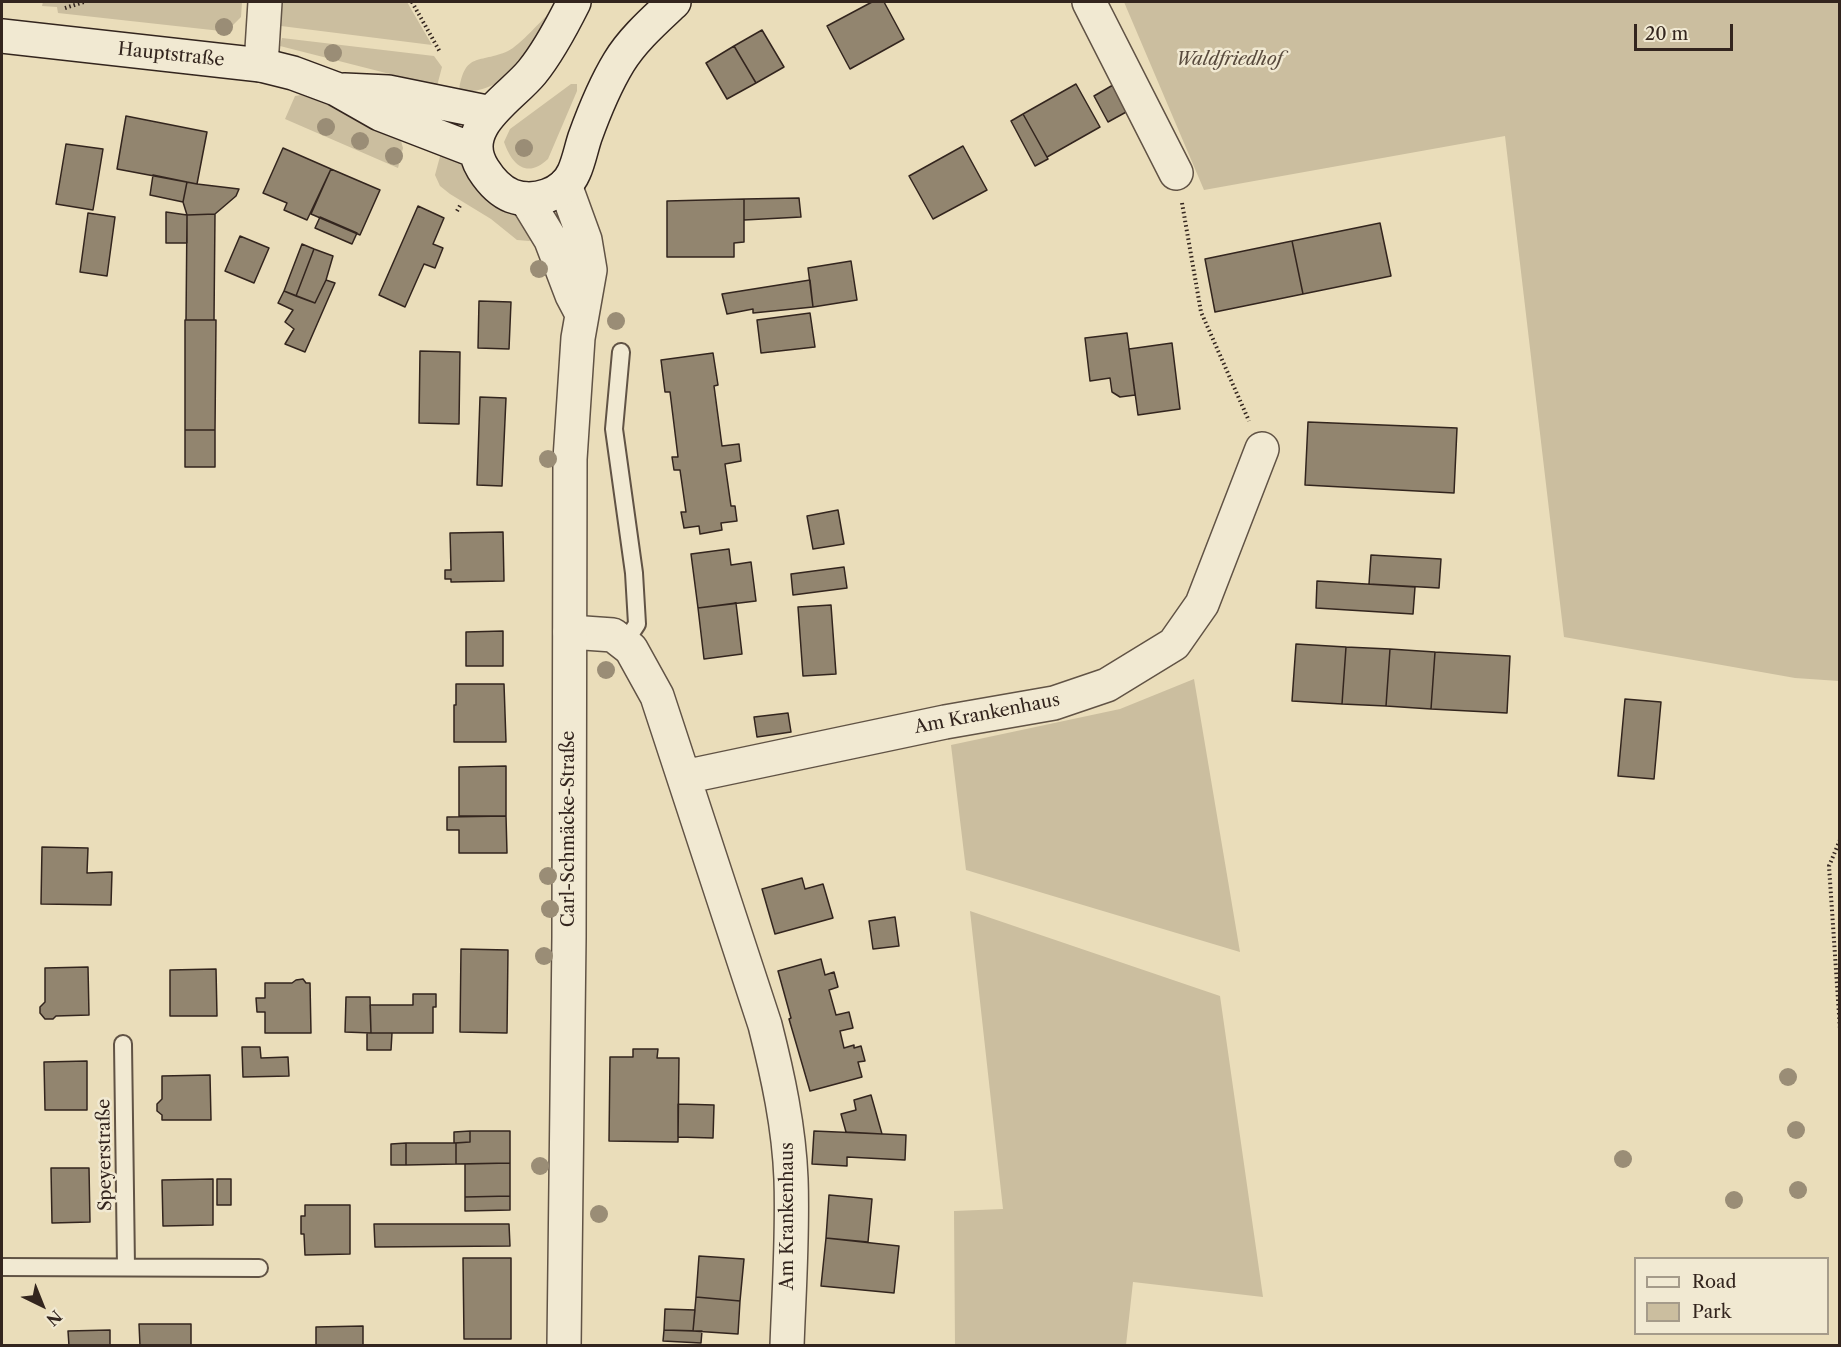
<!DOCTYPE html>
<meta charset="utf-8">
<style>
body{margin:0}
#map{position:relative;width:1841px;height:1347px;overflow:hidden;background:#eaddba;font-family:"Libre Caslon Text",serif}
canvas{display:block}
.frame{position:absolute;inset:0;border:3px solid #33251e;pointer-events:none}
.legend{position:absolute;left:1634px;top:1257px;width:195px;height:78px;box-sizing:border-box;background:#f1e9d2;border:2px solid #a59b8a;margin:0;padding:8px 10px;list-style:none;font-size:18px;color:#33251e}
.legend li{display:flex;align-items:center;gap:12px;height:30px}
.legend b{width:30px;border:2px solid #a59b8a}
.north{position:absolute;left:12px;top:1275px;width:60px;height:60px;-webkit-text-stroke:4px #f1e9d2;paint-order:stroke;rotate:137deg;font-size:16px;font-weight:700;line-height:24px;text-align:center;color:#33251e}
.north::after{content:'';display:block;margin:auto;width:21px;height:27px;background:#33251e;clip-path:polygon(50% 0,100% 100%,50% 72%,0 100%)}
.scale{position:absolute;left:1634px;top:24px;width:99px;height:27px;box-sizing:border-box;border:3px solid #33251e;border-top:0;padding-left:8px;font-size:18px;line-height:21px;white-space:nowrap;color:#33251e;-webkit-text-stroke:4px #f1e9d2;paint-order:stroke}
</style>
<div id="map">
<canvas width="1841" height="1347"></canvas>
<div class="frame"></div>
<ul class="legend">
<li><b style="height:8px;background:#f1e9d2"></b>Road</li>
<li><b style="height:16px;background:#cbbe9f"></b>Park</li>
</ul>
<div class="north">N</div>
<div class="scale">20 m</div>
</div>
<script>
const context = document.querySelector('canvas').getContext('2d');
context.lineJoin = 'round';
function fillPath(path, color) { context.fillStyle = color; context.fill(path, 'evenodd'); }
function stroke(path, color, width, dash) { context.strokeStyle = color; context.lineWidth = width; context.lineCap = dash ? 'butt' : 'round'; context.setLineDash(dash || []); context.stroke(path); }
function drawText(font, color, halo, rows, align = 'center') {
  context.font = font + ' "Libre Caslon Text",serif'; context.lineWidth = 5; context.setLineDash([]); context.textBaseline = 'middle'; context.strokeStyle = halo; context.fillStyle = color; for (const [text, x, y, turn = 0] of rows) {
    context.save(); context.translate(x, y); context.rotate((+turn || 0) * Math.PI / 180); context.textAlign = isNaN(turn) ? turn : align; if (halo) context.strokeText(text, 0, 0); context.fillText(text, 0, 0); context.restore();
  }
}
const green = new Path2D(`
 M43 2H242L241 17 228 30 221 31 58 13 57 7 42 6Z
 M281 2H407L432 45 281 26Z
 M554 2H560C540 39 509 97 459 91 465 51 479 64 508 51 519 46 543 19 553 9Z
 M1124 2H1839V681L1795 678 1564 637 1505 136 1204 190Z
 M282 38 434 56 442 67 437 86 280 46Z
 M571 84H577V91L548 159C527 179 512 165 504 142L510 129Z
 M301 95 398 131 403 148 398 168 285 119 295 96Z
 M442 149 456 159 469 173 517 215 538 238 529 241 517 240 491 219 450 194 440 186 435 175Z
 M1194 679 1240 952 966 870 951 745 1120 709Z
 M970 911 1220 996 1263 1297 1133 1282 1126 1345H955L954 1211 1003 1209Z`);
const building = new Path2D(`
 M872 2H884L904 39 850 69 827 26Z
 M762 30 784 67 756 83 734 46Z
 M734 46 756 83 727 99 706 63Z
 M1076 84 1100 127 1047 157 1023 114Z
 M1113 85 1128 111 1108 122 1094 96Z
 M1023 114 1048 159 1035 166 1011 121Z
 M126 116 207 132 197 184 117 169Z
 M66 144 103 149 93 210 56 204Z
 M963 146 987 190 933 219 909 176Z
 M283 148 331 169 307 220 284 210 287 203 263 193Z
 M331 169 380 190 360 235 311 214Z
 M153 175 187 182 183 202 150 195Z
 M187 182 197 184 239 189 236 196 215 214 187 215 183 202Z
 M799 198 801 217 744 220V199Z
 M744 199V242L734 243V257H667V201Z
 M418 206 444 218 433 244 443 248 435 268 424 264 405 307 379 295Z
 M166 212 187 215V243H166Z
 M88 213 115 217 107 276 80 272Z
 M215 214 214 320H186L187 215Z
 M320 217 357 233 352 244 315 228Z
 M1380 223 1391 276 1303 294 1292 241Z
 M240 236 269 248 254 283 225 271Z
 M1292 241 1303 294 1215 312 1205 259Z
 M302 244 314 249 296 296 284 291Z
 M314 249 333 256 326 280 315 303 296 296Z
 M851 261 857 300 813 307 808 268Z
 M326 280 335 283 305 352 285 344 294 329 285 322 293 310 278 303 284 291 315 303Z
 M810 280 813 307 753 313V309L727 314 722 294Z
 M479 301 511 302 509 349 478 348Z
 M810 313 815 347 761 353 757 320Z
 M185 320H216L215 430H185Z
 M1127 333 1135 395 1120 397 1112 392 1110 378 1090 381 1085 338Z
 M1172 343 1180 409 1138 415 1129 349Z
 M420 351 460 352 459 424 419 423Z
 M713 353 718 385 714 386 722 446 739 444 741 461 725 464 731 506H735L737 521 721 523 722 530 700 534 699 526 684 528 681 512H686L680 470H674L672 457H678L670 392H665L661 360Z
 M480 397 506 398 502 486 477 485Z
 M1308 422 1457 428 1454 493 1305 485Z
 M185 430H215V467H185Z
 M838 510 844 544 813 549 807 516Z
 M503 532 504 581 451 582V579H445V570H451L450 533Z
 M729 549 731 565 751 562 756 601 698 608 691 554Z
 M1371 555 1441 559 1439 588 1369 584Z
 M844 567 847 588 793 595 791 574Z
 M1317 581 1415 587 1413 614 1316 608Z
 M736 603 742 654 704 659 698 608Z
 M831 605 836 674 803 676 798 607Z
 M503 631V666H466V632Z
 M1296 644 1346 647 1342 704 1292 701Z
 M1346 647 1390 649 1386 706 1342 704Z
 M1390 649 1435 652 1431 709 1386 706Z
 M1435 652 1510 656 1507 713 1431 709Z
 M456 684H504L506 742H454V705H456Z
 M1625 699 1661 702 1654 779 1618 776Z
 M788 713 791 732 757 737 754 717Z
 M506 766V816H459V767Z
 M506 816 507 853H459V830H447V817Z
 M42 847 88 848 87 873 112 872 111 905 41 904Z
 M802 878 805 889 823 884 833 918 775 934 762 889Z
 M895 917 899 946 873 949 869 921Z
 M461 949 508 950 507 1033 460 1032Z
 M821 959 825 975 834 972 838 987 829 990 836 1015 849 1012 853 1028 840 1031 844 1048 854 1045V1048L861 1046 865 1061 858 1062 862 1077 810 1091 789 1019 791 1018 778 971Z
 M88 967 89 1015 56 1016 53 1019H45L40 1013V1007L45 1002V968Z
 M216 969 217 1016H170V970Z
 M303 979 306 983H310L311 1033H265V1012H257L256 998H265V983H292L296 980Z
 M413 994H436V1007H433V1033H371L370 1005H413Z
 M346 997H370L371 1033 345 1032Z
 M367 1033H392L391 1050H367Z
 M242 1047H260L261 1058 288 1057 289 1076 243 1077Z
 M633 1049H658L657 1058H679L678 1142 609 1141 610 1057H633Z
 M87 1061V1110H45L44 1062Z
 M210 1075 211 1120H162V1115L157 1111V1104L162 1099V1076Z
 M871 1095 882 1134 846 1132 841 1114 856 1110 854 1100Z
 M678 1104 714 1105 713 1138 678 1137Z
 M470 1131H510V1163L456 1164V1143L470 1142Z
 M470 1131V1142L454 1143V1132Z
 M814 1131 906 1135 905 1160 847 1157V1166L812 1164Z
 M406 1143V1165H391V1144Z
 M406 1143H456V1164L406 1165Z
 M510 1163V1196L465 1197V1164Z
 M51 1168H89L90 1222 52 1223Z
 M213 1179V1225L163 1226 162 1180Z
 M217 1179H231V1205H217Z
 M829 1195 872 1199 868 1242 826 1238Z
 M510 1196V1210L465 1211V1197Z
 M305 1205H350V1254L305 1255 304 1234H301V1216H305Z
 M374 1224H509L510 1246 375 1247Z
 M826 1238 899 1246 894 1293 821 1286Z
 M699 1256 744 1259 740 1301 696 1297Z
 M463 1258H511V1339H464Z
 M696 1297 740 1301 738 1334 693 1331Z
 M665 1309 695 1310 693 1331 664 1330Z
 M139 1324H191V1346H140Z
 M363 1326V1346H316V1327Z
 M110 1330V1346H69L68 1331Z
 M664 1330 702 1331 701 1343 663 1341Z`);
const path = new Path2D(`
 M412 2 440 52
 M65 8 84 2
 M1182 203 1201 312 1249 421
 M457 211 461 204
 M1840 840 1829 866 1840 1029`);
const service = new Path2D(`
 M621 352 614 429 634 573 637 624 624 644
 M123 1044 126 1267
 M2 1267 259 1268`);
const minor = new Path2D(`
 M1089 2 1176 173
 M261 65 265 2
 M570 632 613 635 631 649 657 696 765 1025C778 1076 789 1127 791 1179 793 1234 789 1290 787 1346
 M684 777 945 722 1054 703 1107 685 1174 644 1202 604 1262 449`);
const tertiary = new Path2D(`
 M526 199 551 240 572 295 582 314
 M564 1346 569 938 570 459 578 338 590 270 585 240 565 185`);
const secondary = new Path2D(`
 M574 2C562 26 549 51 532 72 510 99 457 127 483 169 490 180 499 191 512 196 534 204 564 195 574 172 579 161 581 149 585 137 594 112 605 85 619 62 633 39 655 20 674 2
 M2 36 261 65 293 73 336 89 380 114 476 151
 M344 90 388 92 491 113`);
const trees = [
 [224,27],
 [333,53],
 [326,127],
 [360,141],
 [524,148],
 [394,156],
 [539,269],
 [616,321],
 [548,459],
 [606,670],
 [548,876],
 [550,909],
 [544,956],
 [1788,1077],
 [1796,1130],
 [1623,1159],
 [540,1166],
 [1798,1190],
 [1734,1200],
 [599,1214]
];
const streetNames = [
 ["Hauptstraße",171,55,6],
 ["Am Krankenhaus",987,714,-11],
 ["Carl-Schmäcke-Straße",569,829,-90],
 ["Speyerstraße",105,1155,-91],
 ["Am Krankenhaus",788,1216,-90]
];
const parkNames = [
 ["Waldfriedhof",1229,60]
];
fillPath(green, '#cbbe9f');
fillPath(building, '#92856f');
stroke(building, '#33251e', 1.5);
stroke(service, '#615345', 20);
stroke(minor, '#615345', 36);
stroke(tertiary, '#615345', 36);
stroke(secondary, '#33251e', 36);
stroke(path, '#33251e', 4, [1.5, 3]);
stroke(service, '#f1e9d2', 16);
stroke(minor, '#f1e9d2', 33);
stroke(tertiary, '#f1e9d2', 33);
stroke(secondary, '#f1e9d2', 33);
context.fillStyle = '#9a8d76';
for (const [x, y] of trees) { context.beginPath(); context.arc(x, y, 9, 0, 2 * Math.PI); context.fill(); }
drawText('18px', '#33251e', '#f1e9d2', streetNames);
drawText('italic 18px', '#594b3e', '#f1e9d2', parkNames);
</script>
